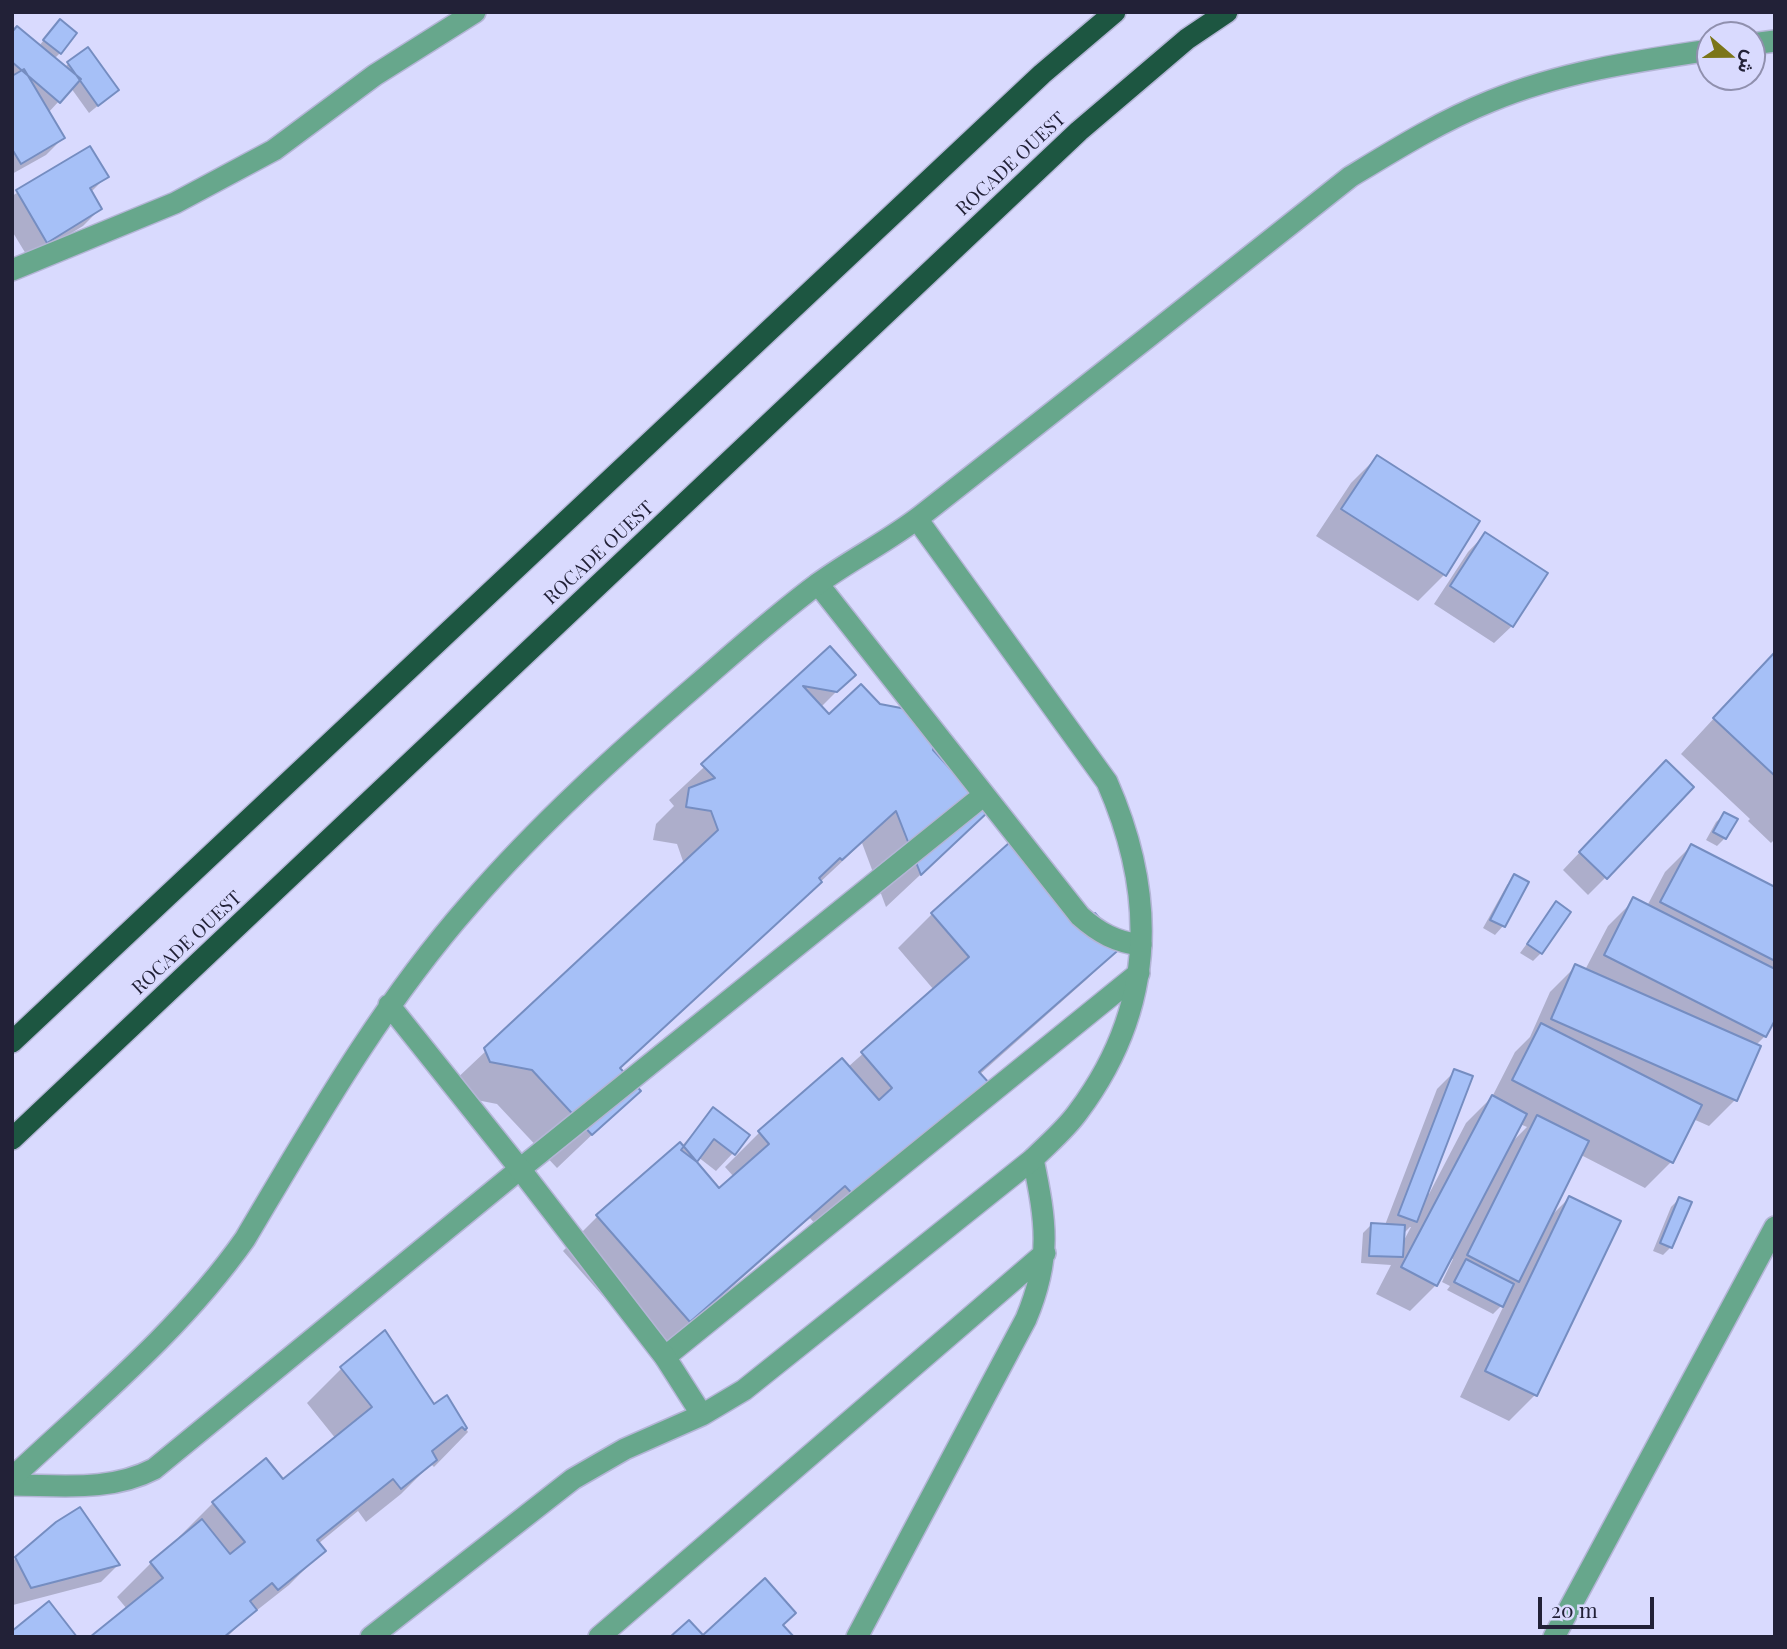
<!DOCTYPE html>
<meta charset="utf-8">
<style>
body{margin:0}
#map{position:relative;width:1787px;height:1649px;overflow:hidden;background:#d9dafe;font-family:"Playfair Display",Vazirmatn,serif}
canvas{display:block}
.frame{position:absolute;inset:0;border:14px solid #222137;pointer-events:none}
.north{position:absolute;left:1696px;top:21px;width:70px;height:70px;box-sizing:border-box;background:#d9dafe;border:2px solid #9090ae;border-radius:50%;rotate:110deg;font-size:19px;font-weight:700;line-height:28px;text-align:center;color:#222137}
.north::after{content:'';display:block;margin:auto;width:24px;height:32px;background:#7b7518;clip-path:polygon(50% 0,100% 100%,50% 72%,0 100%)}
.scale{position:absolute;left:1538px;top:1597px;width:116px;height:32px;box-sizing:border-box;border:4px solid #222137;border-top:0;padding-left:9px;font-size:21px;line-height:24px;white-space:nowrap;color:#222137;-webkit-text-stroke:5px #d9dafe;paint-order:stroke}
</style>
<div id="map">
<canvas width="1787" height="1649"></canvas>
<div class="frame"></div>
<div class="north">ش</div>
<div class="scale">20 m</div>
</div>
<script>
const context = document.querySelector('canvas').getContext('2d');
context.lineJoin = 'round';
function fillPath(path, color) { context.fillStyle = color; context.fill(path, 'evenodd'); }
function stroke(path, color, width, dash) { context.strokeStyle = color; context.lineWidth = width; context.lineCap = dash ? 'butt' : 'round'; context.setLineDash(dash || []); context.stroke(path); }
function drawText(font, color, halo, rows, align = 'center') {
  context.font = font + ' "Playfair Display",serif'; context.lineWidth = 5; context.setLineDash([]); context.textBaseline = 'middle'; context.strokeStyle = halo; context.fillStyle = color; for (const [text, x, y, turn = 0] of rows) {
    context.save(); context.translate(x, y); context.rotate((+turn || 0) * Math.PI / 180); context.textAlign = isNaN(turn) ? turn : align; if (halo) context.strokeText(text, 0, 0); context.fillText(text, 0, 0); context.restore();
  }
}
const shadow = new Path2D(`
 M52 30 60 53 54 59 64 68 68 64 117 90 89 113 71 88 48 113 63 138 46 155 12 174V34L39 46Z
 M90 148 106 177 90 193 100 209 83 226 29 259 12 231V196Z
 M1377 457 1478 522 1444 575 1418 601 1316 536 1351 483Z
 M1485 534 1512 626 1494 643 1434 604 1468 552Z
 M830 649 853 675 821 707 829 717 931 750 952 845 886 907 862 843 619 1070 638 1091 557 1168 497 1104 456 1096 451 1084 684 864 677 844 653 840 656 824 674 806 669 800Z
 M1775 652V839L1771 843 1748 821 1750 819 1681 754Z
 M1648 780 1606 877 1588 895 1563 870Z
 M1725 814V838L1717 846 1706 840 1716 822Z
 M1691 846 1775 889V1016L1765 1036 1755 1046 1735 1100 1709 1126 1693 1119 1672 1161 1645 1188 1581 1155 1550 1217 1569 1198 1535 1395 1509 1421 1460 1397 1506 1301 1493 1314 1447 1290 1450 1286 1442 1282 1453 1259 1450 1258 1436 1285 1410 1311 1376 1294 1391 1265 1361 1263 1363 1233 1371 1225H1385L1437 1089 1455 1071 1426 1193 1429 1194 1466 1123 1492 1097 1515 1052 1530 1037 1550 992 1576 966 1585 970 1608 926 1634 900 1647 906 1665 872ZM1520 1124 1527 1127 1511 1143ZM1410 1227H1411L1402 1244V1235Z
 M1515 876 1526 882 1503 926 1495 935 1483 928 1507 885Z
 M1556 904 1541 953 1533 961 1520 953Z
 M932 914 1120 946 1086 980 979 1075 823 1233 810 1218 655 1355 563 1251 597 1217 679 1145 681 1147 714 1109 733 1153 716 1171 698 1157 695 1162 719 1190 734 1177 725 1167 759 1133 842 1060 848 1067 934 990 898 948Z
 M1679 1199 1671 1247 1663 1255 1653 1251 1671 1207Z
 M385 1333 434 1406 446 1397 468 1432 434 1467 431 1464 401 1494 366 1522 358 1511 318 1544 323 1551 289 1585 242 1622 227 1637H93L127 1609 117 1597 151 1563 181 1539 179 1537 213 1503 282 1482 336 1439 307 1403 341 1369Z
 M16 1558 118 1565 101 1582 13 1605 12 1562Z`);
const building = new Path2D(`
 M60 19 77 33 61 54 43 40Z
 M17 26 81 79 60 103 12 62V32Z
 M88 47 119 90 98 106 67 62Z
 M24 69 65 138 21 164 12 149V76Z
 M90 146 109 177 90 188 102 209 47 243 16 190Z
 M1377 455 1480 521 1446 576 1341 509Z
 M1485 532 1548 573 1513 627 1450 586Z
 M830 646 856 675 837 692 803 686 829 714 861 684 880 704 927 713 937 724 933 750 989 811 921 875 896 811 842 860 840 858 819 878 822 882 620 1068 641 1091 592 1135 532 1070 490 1062 484 1048 718 830 711 811 686 807 689 788 715 778 701 764Z
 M1775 652V776L1713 718Z
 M1666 760 1694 787 1607 879 1579 852Z
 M1724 812 1738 819 1726 839 1713 832Z
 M1009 843 1081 925 1095 913 1123 946 979 1072 990 1084 858 1200 845 1186 690 1322 596 1215 680 1142 719 1188 769 1144 758 1131 842 1058 879 1100 892 1088 861 1052 969 957 931 913Z
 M1691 844 1775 887V961L1660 902Z
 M1514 874 1529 882 1505 927 1490 920Z
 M1633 897 1775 969V1020L1766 1037 1604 955Z
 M1556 901 1571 912 1542 954 1527 944Z
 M1575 964 1761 1046 1737 1101 1551 1019Z
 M1541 1023 1702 1105 1673 1163 1512 1080Z
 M1454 1069 1473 1076 1417 1222 1398 1215Z
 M1492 1095 1527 1114 1437 1286 1401 1267Z
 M713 1107 750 1135 735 1155 714 1139 697 1162 681 1150Z
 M1537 1115 1589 1141 1519 1282 1467 1255Z
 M1569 1196 1621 1221 1537 1396 1485 1371Z
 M1679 1197 1692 1202 1672 1248 1660 1243Z
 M1371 1223 1405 1225 1403 1257 1369 1256Z
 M1466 1259 1514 1284 1503 1307 1454 1282Z
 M385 1330 434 1404 447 1395 467 1428 465 1430 462 1427 432 1451 437 1460 401 1489 393 1479 317 1540 326 1551 278 1590 272 1583 250 1601 257 1610 224 1637H90L163 1578 150 1562 202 1519 230 1554 245 1542 212 1502 266 1458 283 1479 372 1407 340 1367Z
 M80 1507 120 1565 31 1588 15 1557 56 1522Z
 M765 1578 796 1613 783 1625 794 1637H670L689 1620 703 1635Z
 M49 1601 77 1637H12V1631Z`);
const lane = new Path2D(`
 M818 584 1080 916C1099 933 1116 942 1141 945
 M665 1357 1139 973
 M12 1485C61 1485 110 1492 154 1469L520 1169 984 795
 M599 1637 1045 1253
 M857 1637 1026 1319C1052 1257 1046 1222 1033 1159`);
const street = new Path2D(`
 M1752 44 1775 41
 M12 270 175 203 274 150 375 75 475 12
 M389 1005 520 1169 665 1357 702 1415
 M12 1478C93 1402 181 1330 245 1239 314 1123 380 1006 470 904 539 824 619 752 699 683 738 649 777 614 819 583 852 559 890 540 922 515 1066 403 1207 290 1350 177 1396 149 1441 121 1491 101 1561 72 1636 61 1710 50
 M371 1637 573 1479 625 1449 702 1415 744 1390 1033 1159C1048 1144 1066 1129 1078 1112 1155 1009 1158 898 1107 782L917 519
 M1554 1637 1775 1227`);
const highway = new Path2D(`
 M12 1042 1042 74 1115 12
 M12 1139 1079 131 1187 39 1227 12`);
const streetNames = [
 ["ROCADE OUEST",1011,164,-43],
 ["ROCADE OUEST",599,553,-43],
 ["ROCADE OUEST",187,943,-43]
];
fillPath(shadow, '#0003');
fillPath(building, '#a6c0f7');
stroke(building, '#758dc1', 2);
stroke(lane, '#b4b5d6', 24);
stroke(street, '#b4b5d6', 24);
stroke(highway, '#b4b5d6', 24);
stroke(lane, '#67a78c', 21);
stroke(street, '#67a78c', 21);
stroke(highway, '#1d5641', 21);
drawText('19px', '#222137', '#d9dafe', streetNames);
</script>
